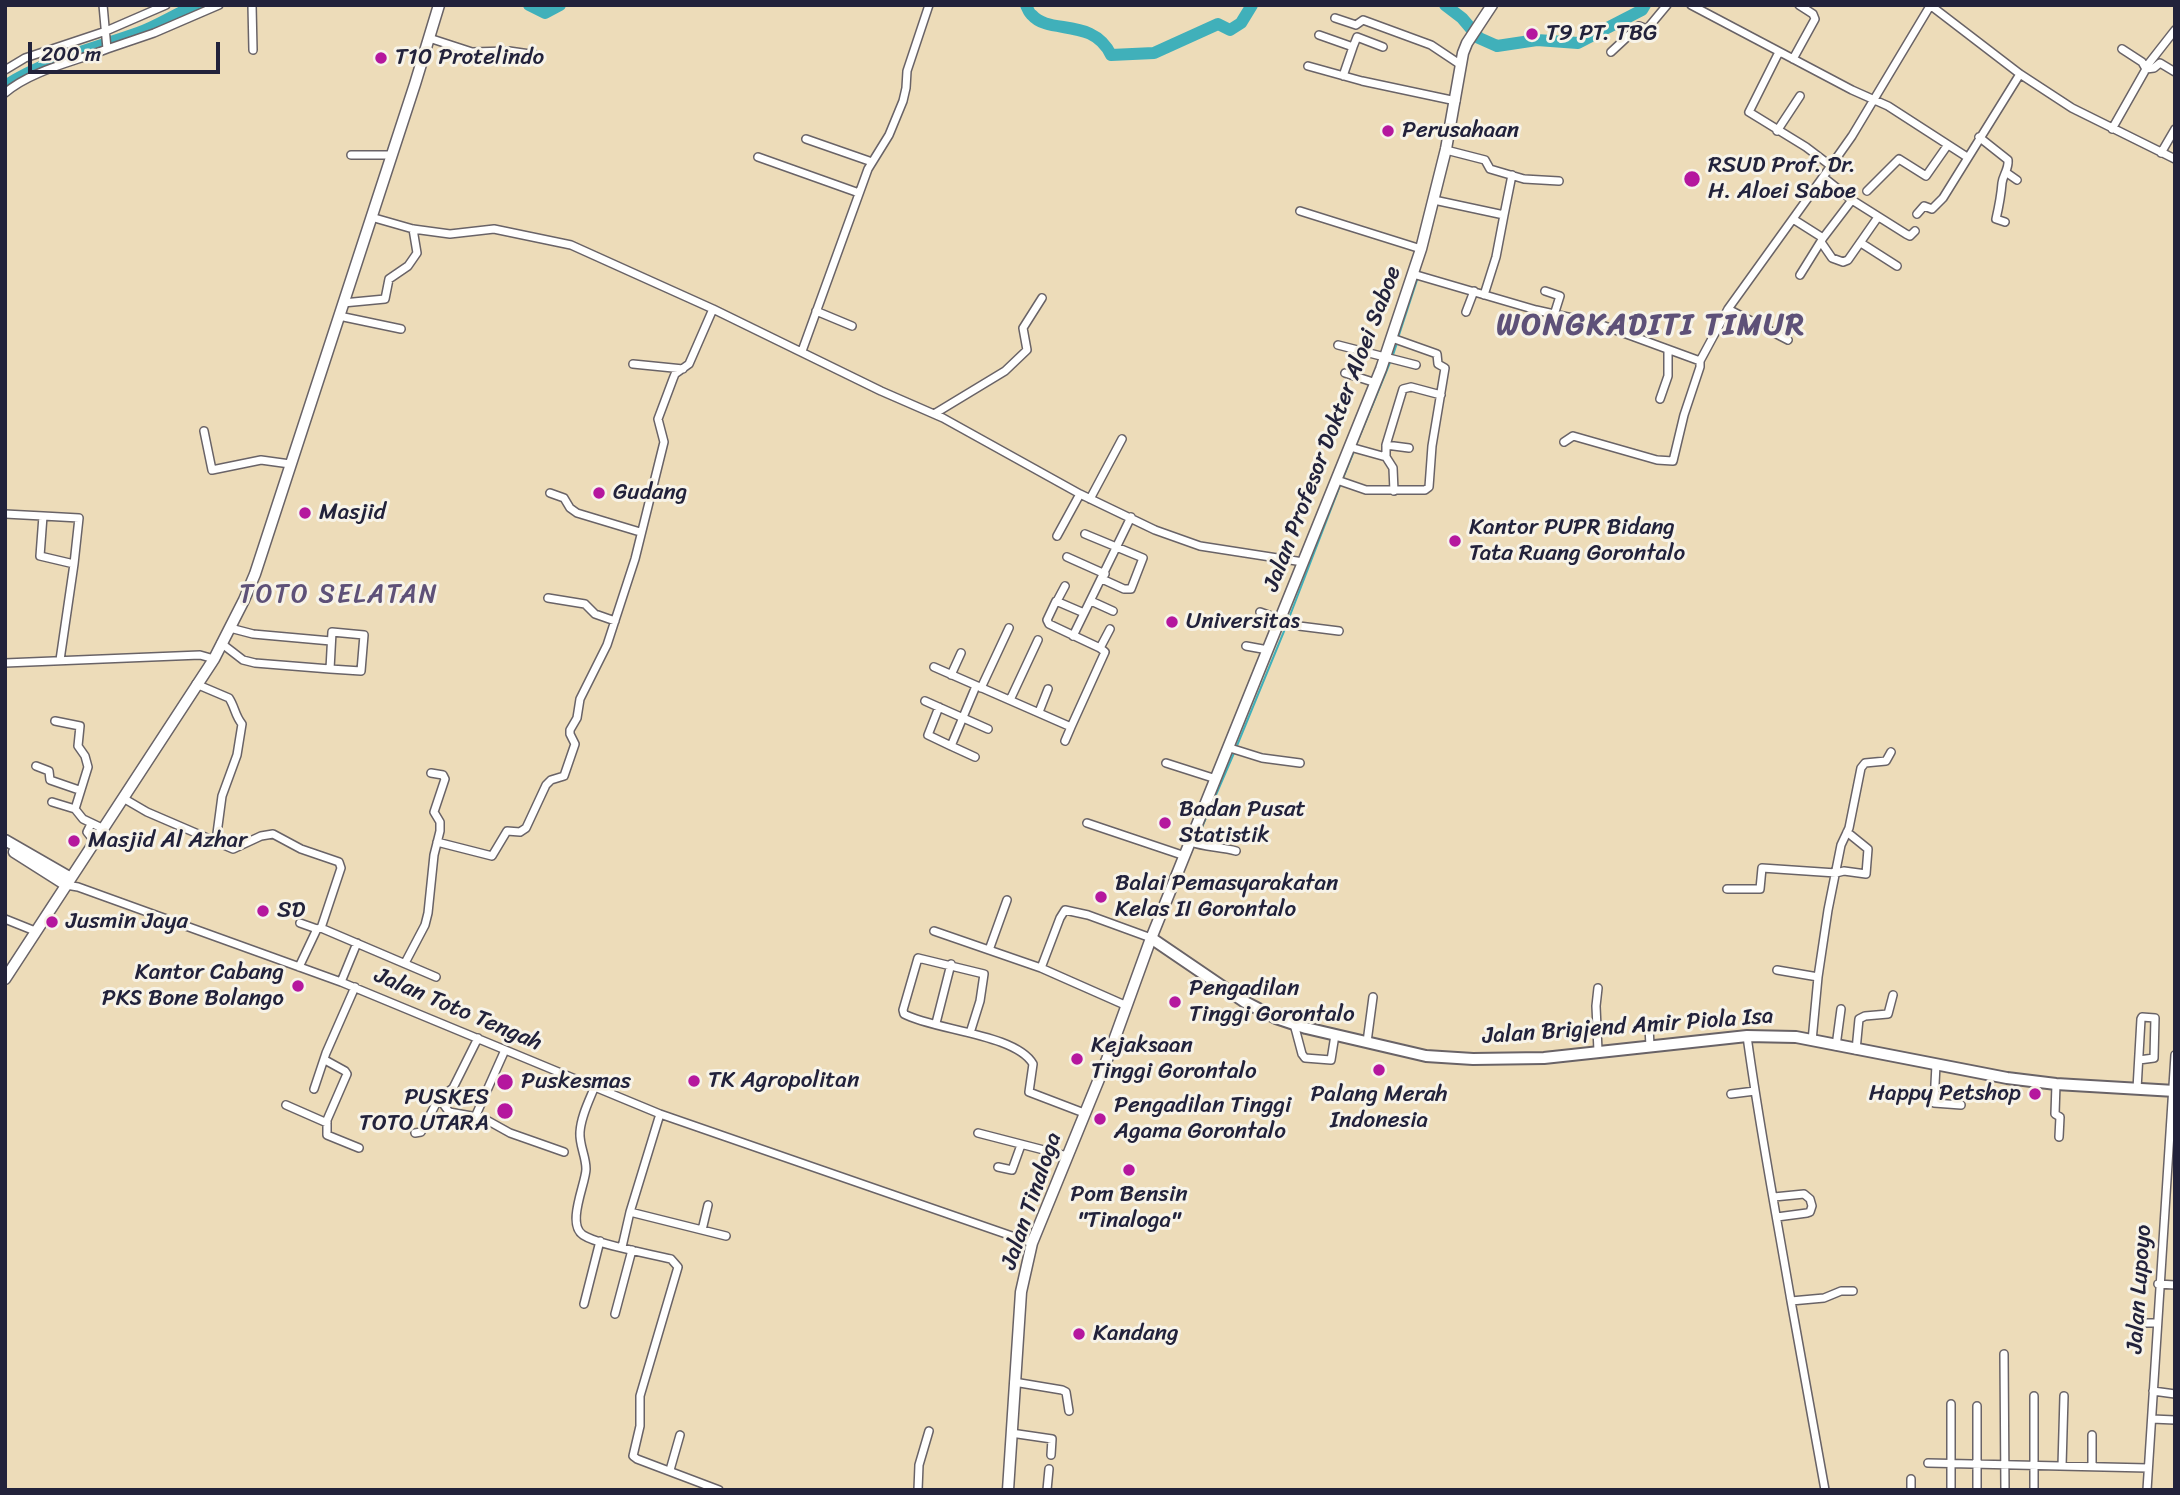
<!DOCTYPE html>
<style>
body{margin:0}
#map{position:relative;width:2180px;height:1495px;overflow:hidden;background:#eddcb9;font-family:Sriracha,sans-serif}
canvas{display:block}
.frame{position:absolute;inset:0;border:7px solid #22223b;pointer-events:none}
.scale{position:absolute;left:28px;top:42px;width:192px;height:32px;box-sizing:border-box;border:4px solid #22223b;border-top:0;padding-left:9px;font-size:21px;line-height:24px;white-space:nowrap;color:#22223b;-webkit-text-stroke:5px #f7f3e8;paint-order:stroke}
</style>
<div id="map">
<canvas width="2180" height="1495"></canvas>
<div class="frame"></div>
<div class="scale">200 m</div>
</div>
<script>
const context = document.querySelector('canvas').getContext('2d');
context.lineJoin = 'round';
function stroke(path, color, width, dash) { context.strokeStyle = color; context.lineWidth = width; context.lineCap = dash ? 'butt' : 'round'; context.setLineDash(dash || []); context.stroke(path); }
function drawText(font, color, halo, rows, align = 'center') {
  context.font = font + ' Sriracha,sans-serif'; context.lineWidth = 6; context.setLineDash([]); context.textBaseline = 'middle'; context.strokeStyle = halo; context.fillStyle = color; for (const [text, x, y, turn = 0] of rows) {
    context.save(); context.translate(x, y); context.rotate((+turn || 0) * Math.PI / 180); context.textAlign = isNaN(turn) ? turn : align; if (halo) context.strokeText(text, 0, 0); context.fillText(text, 0, 0); context.restore();
  }
}
const stream = new Path2D(`
 M1472 44 1479 38
 M1439 197 1445 172
 M1419 271 1438 202
 M1398 338 1418 277
 M1393 355 1397 343
 M1356 445 1391 360
 M1343 478 1354 451
 M1289 618 1341 483
 M1236 748 1287 624
 M1196 841 1234 753
 M1186 864 1194 846`);
const river = new Path2D(`
 M529 5 545 13 560 5
 M1026 5C1028 9 1029 13 1032 15 1049 35 1093 17 1111 55L1154 53 1218 24 1230 30 1241 23 1252 5
 M1445 5 1462 18 1479 38 1497 46 1537 40 1578 43 1642 10 1645 5
 M5 86C45 60 93 49 138 33 158 26 177 13 197 5`);
const street = new Path2D(`
 M103 5 107 49 154 33 219 5
 M252 5 253 50
 M1691 5 1852 90 1888 106 1967 157
 M1930 5 2020 74 2072 108 2175 159
 M1335 18 1356 25 1363 20 1431 45 1461 65
 M1319 35 1353 47 1343 76
 M429 38 472 52 509 51 537 55
 M1353 47 1357 37 1383 47
 M2122 49 2142 62 2146 69
 M1611 52 1639 26 1647 29 1667 5
 M1779 52 1749 112 1806 147 1831 166
 M1793 59 1815 19 1813 14 1799 5
 M1308 66 1362 81 1456 101
 M2146 67 2175 30
 M5 70 25 58 106 31 166 5
 M5 93C32 70 74 62 107 49
 M2112 129 2146 69 2154 68 2160 63 2175 72
 M1777 131 1800 96
 M1979 137 2008 160C2009 169 2003 175 2002 183 2001 196 1999 206 1996 219L2005 222
 M806 139 872 162
 M1446 150 1485 160 1490 169 1524 179 1559 181
 M2161 153 2175 129
 M351 155H391
 M758 157 859 193
 M2007 173 2017 180
 M1867 191 1899 159 1926 176 1947 146
 M1434 200 1504 215 1496 257 1484 295
 M1300 211 1421 249
 M1917 214 1924 206 1932 209 1943 198 2020 74
 M1504 215 1512 175
 M371 217 413 229 450 234 494 229 571 245 713 309 881 391 943 418 1080 494 1155 530 1200 546 1303 562
 M1793 219 1823 238
 M1915 231 1910 236 1906 234 1852 200 1823 177 1852 136 1930 6
 M1821 242 1832 258 1843 262 1848 260 1878 217
 M1861 243 1897 266
 M1413 274 1536 310 1599 324 1700 361 1728 309 1788 340
 M1800 275 1823 238 1852 200
 M1545 291 1560 296 1554 315
 M343 303 385 299 389 279 408 266 417 253 413 229
 M1728 309 1823 177
 M816 311 852 326
 M1466 312 1474 291
 M339 316 401 329
 M1338 345 1416 365
 M802 351 868 169 889 135 903 101 906 88 907 71 929 5
 M633 364 683 369
 M1345 373 1376 383
 M1660 399 1668 376V351
 M934 414 1005 371 1027 350 1023 328 1042 298
 M204 431 212 470 261 460 290 464
 M1564 442 1573 436 1657 460 1673 461 1684 415 1700 367V361
 M1386 445 1403 389 1411 387 1441 395
 M1350 447 1386 457
 M1337 480 1366 490H1425L1429 487 1432 446 1445 368 1438 364 1437 354 1392 338
 M1394 491 1393 468 1386 457V445L1409 448
 M550 493 564 498 570 508 577 513 640 532
 M1090 499 1122 439
 M5 514 43 516 40 556 74 564 60 660
 M43 516 79 518 74 564
 M1085 534 1143 558 1131 589H1124L1102 579
 M1057 536 1080 494
 M1067 557 1105 574
 M548 598 585 604 595 614 615 621
 M1057 601 1065 586
 M1091 601 1113 611
 M1260 612 1299 626 1339 631
 M230 628 253 634 331 641
 M1073 636 1131 517
 M221 643 243 660 255 663 330 669 332 632 364 635 361 671 330 669
 M1246 646 1268 650
 M1100 648 1110 629
 M5 663 200 655 214 659
 M934 667 1071 727 1105 652 1100 648 1049 624 1047 620 1056 601 1084 613
 M951 675 961 653
 M196 684 229 698C235 707 235 716 242 724L237 755 222 796 216 841
 M981 688 1009 628
 M1010 700 1038 640
 M925 701 988 729
 M939 707 928 735 951 746
 M1039 712 1048 689
 M55 721 80 726 78 746 85 756 88 767 75 809 83 819 104 829
 M1065 741 1071 727
 M1230 748 1262 758 1300 763
 M975 757 951 746 976 686
 M1166 763 1216 779
 M36 766 49 771 50 780 79 790
 M123 798 147 812 233 849 261 836 273 834 301 849 339 862 341 868 321 928
 M52 802 75 809
 M1087 823 1185 856
 M91 824 87 832 95 842
 M437 842 492 856 507 831 520 832 526 828 546 785 551 780 564 776 575 744 570 734V730L577 718 580 699 607 645 635 559 664 442 658 419 673 379 675 374 689 364 713 309
 M1191 842C1204 847 1221 847 1236 851
 M66 885 78 887 341 982 660 1114 1032 1243
 M1727 889H1760L1762 868 1836 873 1844 871 1866 874 1868 849 1847 832
 M5 919 35 931
 M300 923 317 929
 M934 931 1041 968
 M989 950 1007 900
 M405 963 425 925 428 913 434 855 440 831V822L434 812 445 779 443 775 431 773
 M299 967 317 929 321 928 436 977
 M1777 970 1818 977
 M341 982 357 943
 M1127 1006 1041 968 1060 918 1065 910 1088 915 1151 938
 M936 1023 951 964
 M1294 1024 1302 1054 1305 1058 1331 1060 1335 1035
 M1649 1027 1650 1046
 M970 1033 980 1001 984 974 918 958 903 1010 904 1014C933 1030 1016 1034 1033 1064L1029 1092 1084 1113
 M1747 1036C1759 1125 1776 1213 1791 1301L1824 1298 1841 1291H1853
 M1812 1041 1818 977 1828 910 1841 845 1849 828 1861 768 1865 763 1886 761 1891 752
 M1367 1042 1373 997
 M1836 1046 1841 1009
 M1856 1050 1859 1019 1865 1016 1888 1014 1893 995
 M1598 1051 1596 1006 1598 988
 M325 1060 345 1071 347 1074 327 1120V1135L359 1148
 M1936 1065 1934 1103 1961 1105
 M2056 1084 2055 1114 2060 1117 2059 1137
 M595 1086C589 1101 581 1116 580 1132 579 1145 586 1156 586 1169 586 1183 566 1224 583 1235 598 1245 651 1254 671 1259L678 1267 640 1396V1426L633 1456 637 1459 719 1490
 M314 1089 326 1053 355 987
 M2137 1089 2141 1019 2142 1017 2155 1018 2154 1058 2139 1060
 M1731 1094 1755 1091
 M446 1095 444 1105 449 1112 483 1118 510 1133 564 1152
 M286 1105 327 1123
 M660 1114 630 1212 726 1236
 M476 1115 505 1050
 M415 1133 421 1132 438 1100 453 1088 478 1038
 M978 1133 1067 1156
 M998 1167 1012 1170 1021 1145
 M1774 1197 1804 1194 1810 1199 1812 1206 1810 1212 1807 1213 1777 1217
 M702 1230 708 1205
 M622 1247 630 1212
 M2158 1284 2175 1285
 M1791 1301 1825 1490
 M584 1304 600 1241
 M615 1314 632 1250
 M2140 1323H2157
 M2004 1354 2005 1490
 M1014 1382 1062 1390 1066 1392 1069 1411
 M2153 1391 2175 1394
 M2034 1396V1490
 M1951 1404V1490
 M2152 1419 2175 1420
 M1011 1433 1052 1439 1051 1455
 M2092 1435V1466
 M1928 1463 2148 1468
 M2062 1466 2064 1396
 M670 1470 680 1435
 M918 1490 919 1465 929 1431
 M1047 1490 1049 1469
 M1911 1490V1479
 M1977 1490V1406
 M2147 1490 2175 1055`);
const secondary = new Path2D(`
 M5 840 71 878
 M14 852 66 885
 M5 979 214 659 244 600 255 574 415 84 439 5
 M1008 1490 1021 1292 1032 1243 1108 1057 1150 941 1381 369 1421 249 1446 149 1463 53 1467 43 1492 5`);
const primary = new Path2D(`
 M1151 938 1245 1002 1276 1018 1306 1028 1426 1056 1473 1059 1544 1058 1747 1036 1796 1037 2007 1078 2056 1084 2175 1091`);
const markers = [
 [1532,34,7,"#b5179e"],
 [381,58,7,"#b5179e"],
 [1388,131,7,"#b5179e"],
 [1692,179,9,"#b5179e"],
 [599,493,7,"#b5179e"],
 [305,513,7,"#b5179e"],
 [1455,541,7,"#b5179e"],
 [1172,622,7,"#b5179e"],
 [1165,823,7,"#b5179e"],
 [74,841,7,"#b5179e"],
 [1101,897,7,"#b5179e"],
 [263,911,7,"#b5179e"],
 [52,922,7,"#b5179e"],
 [298,986,7,"#b5179e"],
 [1175,1002,7,"#b5179e"],
 [1077,1059,7,"#b5179e"],
 [1379,1070,7,"#b5179e"],
 [694,1081,7,"#b5179e"],
 [505,1082,9,"#b5179e"],
 [2035,1094,7,"#b5179e"],
 [505,1111,9,"#b5179e"],
 [1100,1119,7,"#b5179e"],
 [1129,1170,7,"#b5179e"],
 [1079,1334,7,"#b5179e"]
];
const poiNames = [
 ["T9 PT. TBG",1546,34],
 ["T10 Protelindo",395,58],
 ["Perusahaan",1402,131],
 ["RSUD Prof. Dr.",1708,166],
 ["H. Aloei Saboe",1708,192],
 ["Gudang",613,493],
 ["Masjid",319,513],
 ["Kantor PUPR Bidang",1469,528],
 ["Tata Ruang Gorontalo",1469,554],
 ["Universitas",1186,622],
 ["Badan Pusat",1179,810],
 ["Statistik",1179,836],
 ["Masjid Al Azhar",88,841],
 ["Balai Pemasyarakatan",1115,884],
 ["Kelas II Gorontalo",1115,910],
 ["SD",277,911],
 ["Jusmin Jaya",66,922],
 ["Kantor Cabang",284,973,"right"],
 ["PKS Bone Bolango",284,999,"right"],
 ["Pengadilan",1189,989],
 ["Tinggi Gorontalo",1189,1015],
 ["Kejaksaan",1091,1046],
 ["Tinggi Gorontalo",1091,1072],
 ["TK Agropolitan",708,1081],
 ["Puskesmas",521,1082],
 ["Happy Petshop",2021,1094,"right"],
 ["Palang Merah",1379,1095,"center"],
 ["Indonesia",1379,1121,"center"],
 ["PUSKES",489,1098,"right"],
 ["TOTO UTARA",489,1124,"right"],
 ["Pengadilan Tinggi",1114,1106],
 ["Agama Gorontalo",1114,1132],
 ["Pom Bensin",1129,1195,"center"],
 ["\"Tinaloga\"",1129,1221,"center"],
 ["Kandang",1093,1334]
];
const streetNames = [
 ["Jalan Profesor Dokter Aloei Saboe",1333,429,-69],
 ["Jalan Toto Tengah",458,1010,23],
 ["Jalan Brigjend Amir Piola Isa",1628,1027,-4],
 ["Jalan Tinaloga",1032,1201,-71],
 ["Jalan Lupoyo",2140,1289,-86]
];
const quarterNames = [
 ["TOTO SELATAN",339,595]
];
const districtNames = [
 ["WONGKADITI TIMUR",1651,326]
];
stroke(stream, '#40b0ba', 2);
stroke(river, '#40b0ba', 12);
stroke(street, '#696367', 10);
stroke(secondary, '#696367', 13);
stroke(primary, '#696367', 14);
stroke(street, '#fff', 7);
stroke(secondary, '#fff', 10);
stroke(primary, '#fff', 10);
for (const [x, y, r, color] of markers) { const dot = new Path2D(); dot.arc(x, y, r, 0, 2 * Math.PI); context.fillStyle = color; context.fill(dot); stroke(dot, '#f7f3e8', 2.5); }
drawText('23px', '#22223b', '#f7f3e8', poiNames, 'left');
drawText('23px', '#22223b', '#f7f3e8', streetNames);
context.letterSpacing = '2px';
drawText('26px', '#5e5178', '#f7f3e8', quarterNames);
context.letterSpacing = '0px';
context.letterSpacing = '2px';
drawText('bold 30px', '#5e5178', '#f7f3e8', districtNames);
context.letterSpacing = '0px';
</script>
